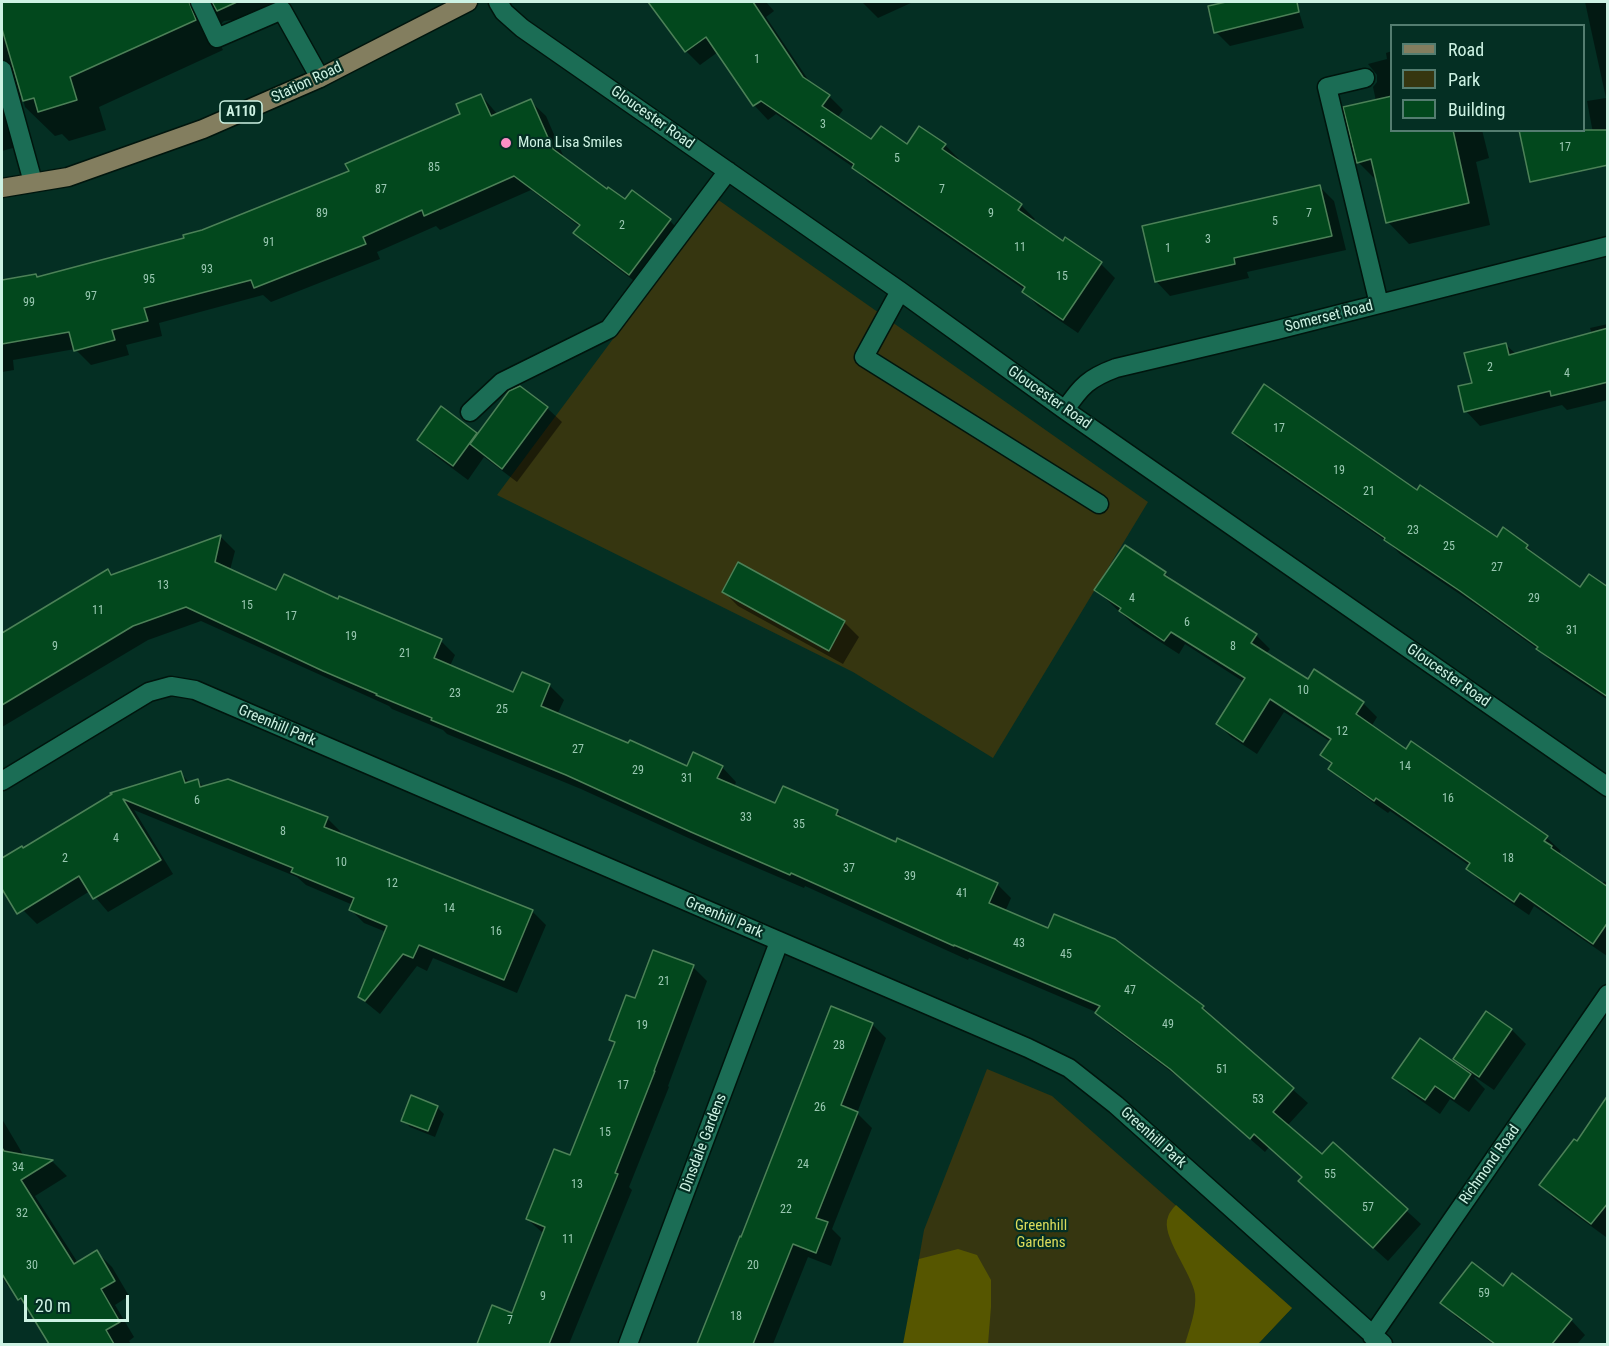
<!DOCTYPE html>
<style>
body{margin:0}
#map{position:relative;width:1609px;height:1346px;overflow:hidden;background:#042f23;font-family:"Roboto Condensed",sans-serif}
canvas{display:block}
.frame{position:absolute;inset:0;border:3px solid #cdf2e3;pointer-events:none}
.legend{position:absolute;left:1390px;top:24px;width:195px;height:108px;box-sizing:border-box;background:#042f23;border:2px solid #547d70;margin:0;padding:8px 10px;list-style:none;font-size:18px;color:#cdf2e3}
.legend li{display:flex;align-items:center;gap:12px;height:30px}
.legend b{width:30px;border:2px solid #547d70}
.scale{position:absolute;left:24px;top:1295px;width:105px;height:27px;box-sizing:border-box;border:3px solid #cdf2e3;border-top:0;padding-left:8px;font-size:18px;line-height:21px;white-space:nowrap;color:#cdf2e3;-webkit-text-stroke:4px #042f23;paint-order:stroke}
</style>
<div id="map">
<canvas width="1609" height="1346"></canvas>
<div class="frame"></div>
<ul class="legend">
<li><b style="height:8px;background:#837e5f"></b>Road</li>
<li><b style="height:16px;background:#363610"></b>Park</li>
<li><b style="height:16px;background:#02481d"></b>Building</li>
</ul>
<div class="scale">20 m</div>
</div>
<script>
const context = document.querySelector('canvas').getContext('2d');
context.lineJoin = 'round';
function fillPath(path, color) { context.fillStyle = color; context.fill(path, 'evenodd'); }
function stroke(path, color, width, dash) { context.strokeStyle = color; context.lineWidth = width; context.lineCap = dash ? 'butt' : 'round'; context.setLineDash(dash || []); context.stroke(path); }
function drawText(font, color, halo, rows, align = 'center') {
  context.font = font + ' "Roboto Condensed",sans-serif'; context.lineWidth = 4.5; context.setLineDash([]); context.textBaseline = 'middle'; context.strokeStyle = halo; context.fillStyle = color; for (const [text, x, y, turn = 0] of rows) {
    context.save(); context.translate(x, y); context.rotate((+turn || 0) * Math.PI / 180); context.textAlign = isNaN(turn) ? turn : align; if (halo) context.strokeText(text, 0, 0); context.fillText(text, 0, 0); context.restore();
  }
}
const green = new Path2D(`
 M717 199 1148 502 993 758 853 672 497 495Z
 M987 1069 1052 1096 1292 1308 1258 1344H904L924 1230Z`);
const forest = new Path2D(`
 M1176 1205 1292 1308 1258 1344H1185C1189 1330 1197 1310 1195 1294 1192 1273 1160 1235 1168 1217 1169 1213 1173 1208 1176 1205Z
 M958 1249 977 1255 991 1280V1307L988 1344H903L919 1259Z`);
const shadow = new Path2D(`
 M2 2H62L69 8 84 2H292L240 25 232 20 224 21 219 26 216 36 223 50 99 107 106 130 69 141 62 134 55 136 25 107 22 95 20 103 31 143 2 151Z
 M671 2H766L774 11 766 17 811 84 829 96 843 110 837 118 872 141 907 146 945 145 959 159 957 161 1021 205 1035 219 1033 222 1063 243 1101 264 1115 278 1078 333 1038 306 1024 292 1025 290 868 182 853 167 776 114 768 120 754 105 718 52 700 65 686 51 657 12Z
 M862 2H913L878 18Z
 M1232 2H1296L1304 28 1230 46 1216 32 1209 7Z
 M1585 2H1608V147L1593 133 1587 101 1606 98Z
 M1392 51V130H1482L1489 158 1476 162 1490 225 1409 244 1388 222 1378 182 1358 162 1376 101 1373 87 1377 82V75L1368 64 1387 59 1386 53Z
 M481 95 498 115 530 101 546 116 565 160 607 191 625 201 632 192 670 221 685 236 645 289 590 248 575 233 580 227 531 190 440 230 436 226 377 252 380 259 271 302 263 295 159 323 162 336 126 345 129 355 91 365 75 349 13 360 14 370 2 372V282L36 275 39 278 186 239 351 172 462 114Z
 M1319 186 1334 201 1346 250 1247 272 1249 278 1170 296 1156 281Z
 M1608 324V400L1567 410 1562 405 1480 426 1466 411 1473 384 1506 345 1516 354 1592 334 1590 328Z
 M442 408 478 436 547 408 562 422 517 482 484 457 468 480 433 454 419 439Z
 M1233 433 1418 492 1497 539 1527 546 1542 562 1580 589H1608V700L1552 663 1543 653 1476 605 1400 554 1389 543 1248 447Z
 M221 537 235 551 230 570 277 592 339 601 441 641 455 655 450 666 514 694 523 674 549 685 564 700 557 715 687 768 722 767 736 782 734 787 776 805 837 812 847 821 897 844 997 884 1011 898 1005 912 1203 1007 1217 1021 1216 1022 1308 1103 1287 1126 1322 1156 1333 1144 1421 1224 1388 1261 1314 1195 1303 1178 1269 1147 1265 1152 1186 1083 1111 1027 1096 1012 969 958 968 960 805 886 804 888 706 846 581 789 447 734 443 730 392 709 389 706 201 621 148 640 2 727V634L108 571 113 576Z
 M1125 547 1165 573 1177 585 1256 635 1270 649 1266 654 1309 681 1363 703 1377 717 1371 727 1406 751 1547 838 1561 851 1558 855 1602 885 1604 881 1608 884 1607 956 1534 906 1529 915 1482 883 1468 869 1470 866 1390 811 1388 813 1344 782 1330 768 1332 765 1322 755 1331 742 1284 712 1257 754 1231 737 1217 723 1244 682 1185 644 1179 654 1134 625 1096 590Z
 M723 591 844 622 859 637 843 664 738 606Z
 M180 773 190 783 197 780 204 787 327 818 341 832 340 835 532 911 546 925 517 993 433 958 427 971 417 966 380 1014 359 997 386 932 364 923 351 910 353 905 306 885 297 877 134 810 173 874 108 912 90 891 37 924 23 910 2 872V860L22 848 23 849 114 795Z
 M693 967 707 981 668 1086 669 1087 629 1187 632 1190 569 1344H478L493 1307 512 1315 544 1234 527 1219 571 1157 616 1044 611 1039 636 1000Z
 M1487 1013 1512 1030 1526 1044 1494 1090 1475 1077 1474 1078 1485 1089 1469 1112 1450 1099 1440 1114 1409 1092 1394 1077 1465 1071 1466 1070 1455 1059Z
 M872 1024 886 1038 857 1113 872 1128 832 1229 841 1238 831 1266 808 1257 773 1344H698L741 1238Z
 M1608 1098V1236L1606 1237 1555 1200 1541 1185 1577 1143Z
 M437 1107 444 1114 435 1137 410 1127 403 1120Z
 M2 1119 24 1156 53 1162 67 1176 35 1196 78 1263 97 1252 112 1267 129 1296 115 1305 134 1337 129 1341 131 1344H51L28 1308 7 1285 2 1277Z
 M1503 1288 1571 1320 1585 1335 1577 1344H1493L1456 1317 1442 1302Z`);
const building = new Path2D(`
 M2 2H189L196 20 70 77 77 100 38 112 34 98 23 101 2 29Z
 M212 2H237L217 11Z
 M648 2H753L803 77 830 95 822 106 871 139 881 126 907 144 919 126 946 144 942 149 1022 204 1018 210 1063 241 1065 237 1102 262 1063 320 1022 292 1025 287 852 168 854 164 761 101 753 106 706 37 685 52Z
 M1226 2H1297L1299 12 1214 33 1208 6Z
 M481 94 491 116 531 99 553 149 607 189 608 187 625 199 632 190 671 219 629 275 573 233 580 225 514 176 424 216 422 210 363 237 366 244 254 288 251 280 144 308 148 321 112 330 115 340 74 351 69 332 2 344V280L36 274 37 277 184 238 183 235 202 230 349 171 345 164 460 114 456 104Z
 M1392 96V130H1453L1469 203 1386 223 1371 159 1357 163 1343 107Z
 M1519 130H1608V165L1530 182Z
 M1320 185 1332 236 1234 258 1235 264 1155 282 1142 226Z
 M1608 328V382L1551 396 1550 391 1464 412 1458 386 1472 383 1464 353 1506 343 1509 355Z
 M1264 384 1417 490 1420 485 1497 537 1503 527 1528 545 1526 548 1580 587 1589 574 1608 587V697L1536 649 1538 647 1460 591 1384 540 1385 538 1232 433Z
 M520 386 548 407 502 469 470 444 509 391Z
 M441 406 477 433 453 466 417 440Z
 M221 535 215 562 276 590 284 574 338 599 339 596 442 639 434 658 513 692 522 672 550 684 541 706 628 743 630 740 687 766 693 752 723 766 717 778 775 803 783 786 838 810 836 815 896 842 897 838 998 883 989 903 1048 928 1054 914 1115 939 1204 1006 1202 1008 1294 1088 1273 1112 1322 1154 1333 1142 1408 1209 1373 1248 1298 1181 1302 1177 1254 1134 1250 1139 1170 1069 1095 1013 1100 1006 954 945V946L791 873 790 875 691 832 566 775 431 720 432 718 376 695 377 694 323 671 186 607 133 626 2 705V633L108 569 111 575Z
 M1125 545 1166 572 1164 575 1257 634 1251 643 1308 679 1314 669 1364 702 1356 714 1406 749 1411 741 1548 836 1544 841 1552 846 1551 848 1608 887V922L1593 944 1520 893 1514 902 1466 869 1470 863 1376 798 1374 801 1328 769 1332 763 1320 755 1331 739 1270 699 1243 742 1216 724 1245 678 1171 632 1164 641 1119 611 1121 608 1094 590Z
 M738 562 845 621 829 651 722 592Z
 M181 771 185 783 198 779 200 787 228 779 328 817 324 827 533 910 504 980 419 945 413 958 403 954 365 1001 358 997 387 926 349 910 354 898 291 872 293 868 123 799 161 860 93 899 79 876 17 914 2 889V858L22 846 23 848 112 794 110 793Z
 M653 950 694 965 654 1071H655L615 1173 618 1174 549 1344H477L492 1305 512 1313 545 1227 526 1219 554 1149 570 1155 615 1042 609 1040 626 995 635 998Z
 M831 1006 873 1023 841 1105 858 1112 816 1218 828 1222 816 1253 793 1244 753 1344H697L740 1236 741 1237Z
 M1486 1011 1512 1029 1479 1077 1453 1059Z
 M1420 1038 1471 1074 1454 1099 1435 1086 1425 1100 1392 1078Z
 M411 1095 438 1106 428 1131 401 1121Z
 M1608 1095V1203L1591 1224 1539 1185 1574 1139 1577 1141Z
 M2 1148 4 1151 53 1160 21 1180 74 1264 97 1250 115 1281 101 1289 120 1322 106 1330 114 1344H49L21 1298 18 1300 2 1274Z
 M1472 1262 1503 1286 1512 1273 1572 1319 1552 1344H1495L1440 1303Z`);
const minor = new Path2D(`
 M200 2 217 38 282 10 320 78
 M498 2 504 12 522 28 900 291 1065 410 1608 787
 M2 70 33 182
 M1365 78 1327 87 1379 304
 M900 291 864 357 1099 504
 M1065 410C1081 386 1089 378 1116 368L1277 330 1608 246
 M470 412 502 382 609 329 728 171
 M2 781 149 692 171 686 195 690 1028 1048 1069 1068 1116 1105 1383 1344
 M1372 1336 1608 994
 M628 1344 779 942`);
const major = new Path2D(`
 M2 188 68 177 203 129 320 78 468 2`);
const markers = [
 [506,143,6,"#fb8fc5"]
];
const numberNames = [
 ["1",757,60],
 ["3",823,125],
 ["17",1565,148],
 ["5",897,159],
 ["85",434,168],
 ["87",381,190],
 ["7",942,190],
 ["89",322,214],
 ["9",991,214],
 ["7",1309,214],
 ["5",1275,222],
 ["2",622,226],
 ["3",1208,240],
 ["91",269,243],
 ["11",1020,248],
 ["1",1168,249],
 ["93",207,270],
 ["15",1062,277],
 ["95",149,280],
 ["97",91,297],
 ["99",29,303],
 ["2",1490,368],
 ["4",1567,374],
 ["17",1279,429],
 ["19",1339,471],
 ["21",1369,492],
 ["23",1413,531],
 ["25",1449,547],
 ["27",1497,568],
 ["13",163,586],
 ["4",1132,599],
 ["29",1534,599],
 ["15",247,606],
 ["11",98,611],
 ["17",291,617],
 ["6",1187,623],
 ["31",1572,631],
 ["19",351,637],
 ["9",55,647],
 ["8",1233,647],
 ["21",405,654],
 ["10",1303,691],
 ["23",455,694],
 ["25",502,710],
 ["12",1342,732],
 ["27",578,750],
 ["14",1405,767],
 ["29",638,771],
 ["31",687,779],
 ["16",1448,799],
 ["6",197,801],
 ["33",746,818],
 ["35",799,825],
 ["8",283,832],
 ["4",116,839],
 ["2",65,859],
 ["18",1508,859],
 ["10",341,863],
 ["37",849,869],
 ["39",910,877],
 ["12",392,884],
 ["41",962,894],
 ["14",449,909],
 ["16",496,932],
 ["43",1019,944],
 ["45",1066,955],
 ["21",664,982],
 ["47",1130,991],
 ["49",1168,1025],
 ["19",642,1026],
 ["28",839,1046],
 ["51",1222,1070],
 ["17",623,1086],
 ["53",1258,1100],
 ["26",820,1108],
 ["15",605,1133],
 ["24",803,1165],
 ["34",18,1168],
 ["55",1330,1175],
 ["13",577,1185],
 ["57",1368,1208],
 ["22",786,1210],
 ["32",22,1214],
 ["11",568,1240],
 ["30",32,1266],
 ["20",753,1266],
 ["59",1484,1294],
 ["9",543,1297],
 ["18",736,1317],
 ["7",510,1321]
];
const shields = [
 [241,112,42]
];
const shieldNames = [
 ["A110",241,112]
];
const streetNames = [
 ["Station Road",307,83,-25],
 ["Gloucester Road",652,118,35],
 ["Somerset Road",1329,317,-14],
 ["Gloucester Road",1049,398,35],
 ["Gloucester Road",1448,676,35],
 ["Greenhill Park",277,726,23],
 ["Greenhill Park",724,918,23],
 ["Greenhill Park",1153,1138,42],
 ["Dinsdale Gardens",704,1143,-69],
 ["Richmond Road",1490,1165,-55]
];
const poiNames = [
 ["Mona Lisa Smiles",518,143]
];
const parkNames = [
 ["Greenhill",1041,1226],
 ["Gardens",1041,1243]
];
fillPath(green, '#363610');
fillPath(forest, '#565600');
fillPath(shadow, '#0007');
fillPath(building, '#02481d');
stroke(building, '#4c8157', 1.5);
stroke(minor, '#00150d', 21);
stroke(major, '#00150d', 21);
stroke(minor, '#1b6d55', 18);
stroke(major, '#837e5f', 18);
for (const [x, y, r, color] of markers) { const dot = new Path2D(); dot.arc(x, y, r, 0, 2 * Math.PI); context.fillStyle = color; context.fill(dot); stroke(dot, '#042f23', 2); }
drawText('12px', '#9ac8b2', null, numberNames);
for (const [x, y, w] of shields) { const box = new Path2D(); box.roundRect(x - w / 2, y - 11, w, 22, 4.5); context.fillStyle = '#042f23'; context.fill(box); stroke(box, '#cdf2e3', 1.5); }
drawText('bold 14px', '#cdf2e3', null, shieldNames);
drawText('15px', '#cdf2e3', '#042f23', streetNames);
drawText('15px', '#cdf2e3', '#042f23', poiNames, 'left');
drawText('15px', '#dbdb5a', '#042f23', parkNames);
</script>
